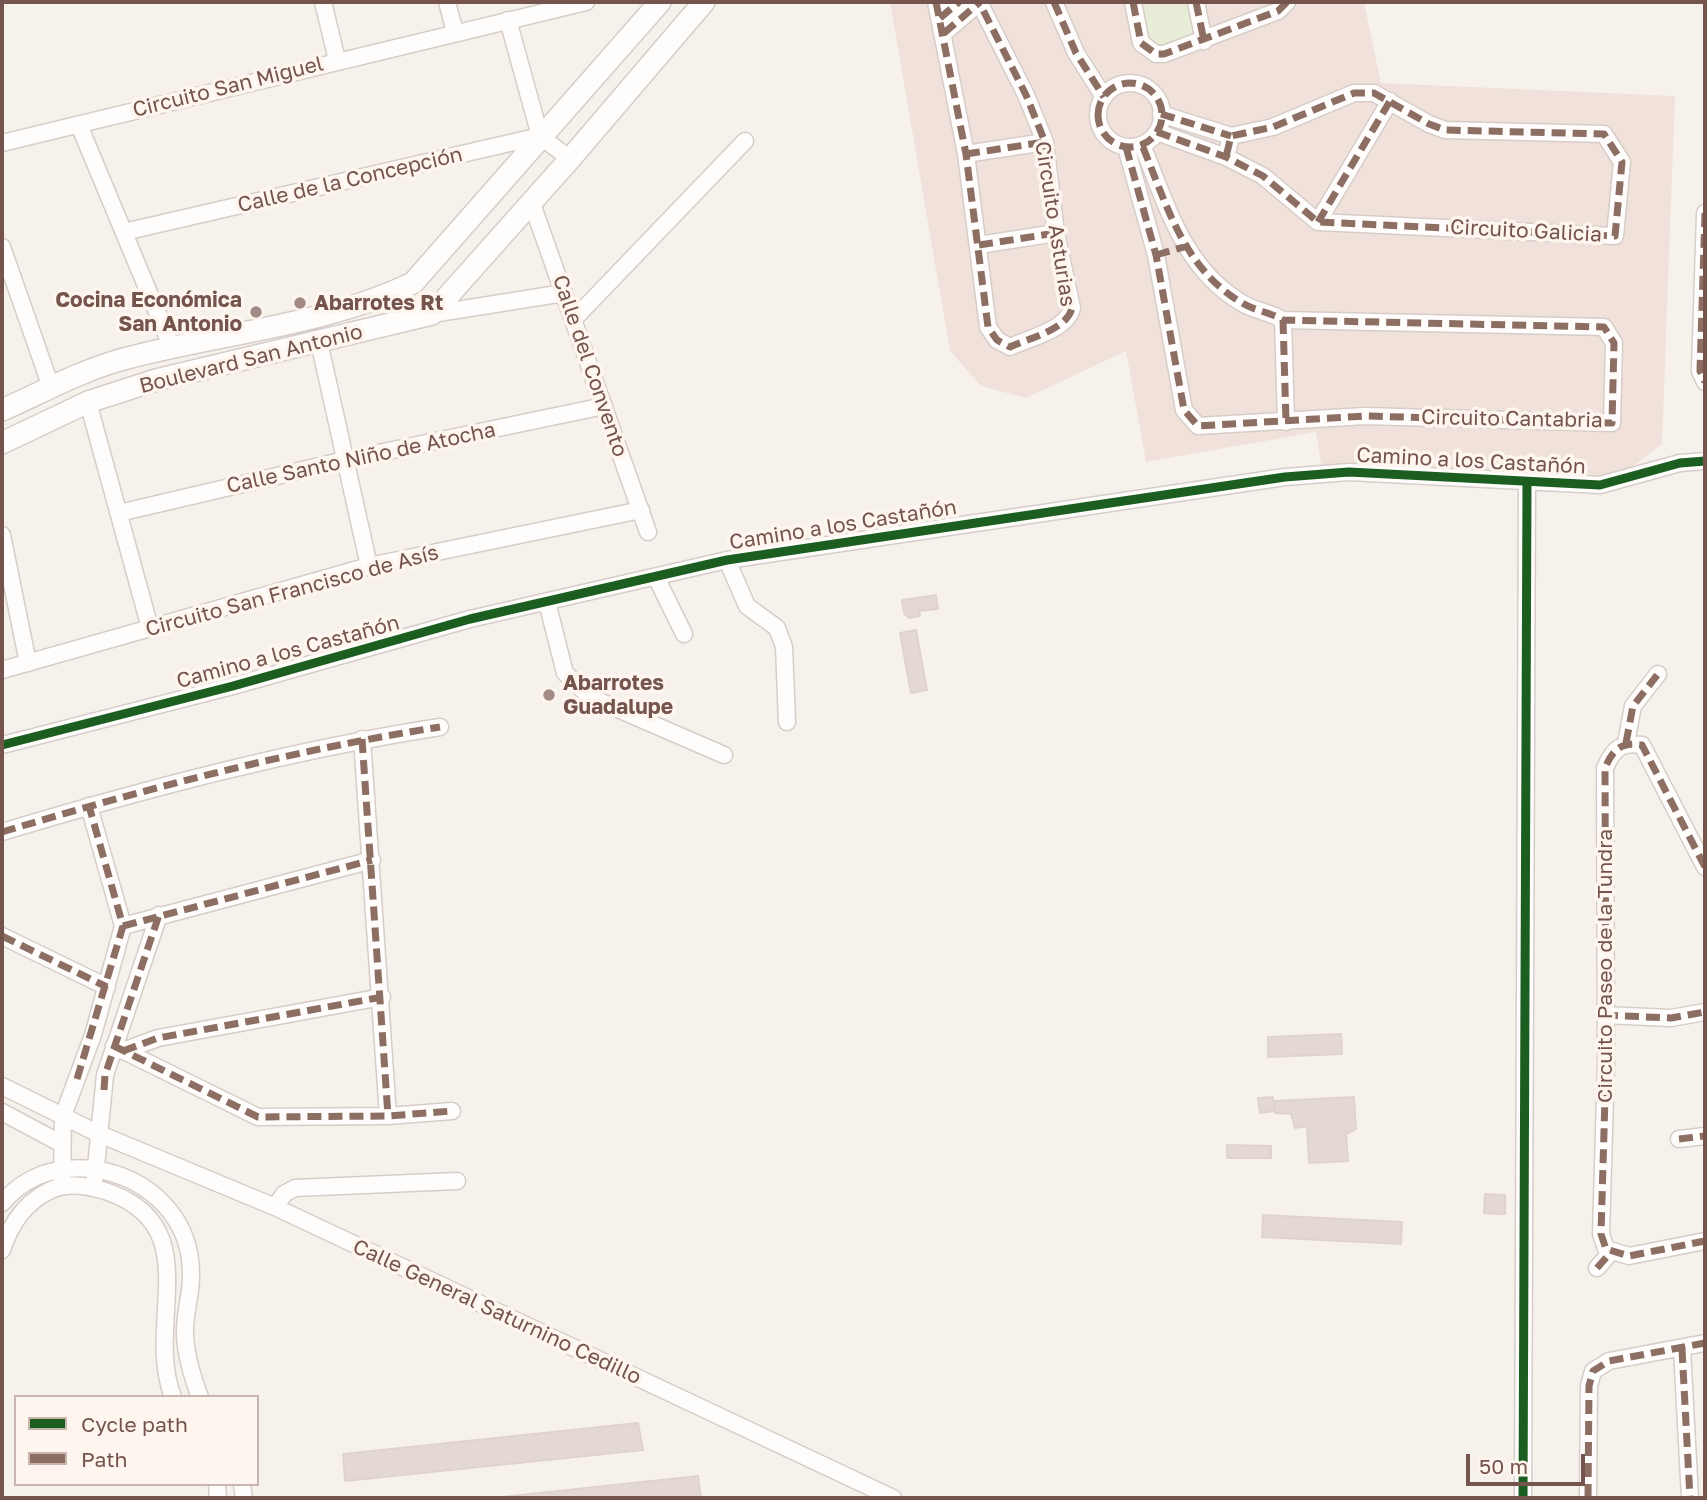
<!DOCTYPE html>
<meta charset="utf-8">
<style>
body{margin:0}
#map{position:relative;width:1707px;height:1500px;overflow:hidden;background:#f7f1ec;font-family:"Golos Text",sans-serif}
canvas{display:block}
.frame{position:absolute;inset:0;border:4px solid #75544d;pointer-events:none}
.legend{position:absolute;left:14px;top:1395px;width:245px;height:91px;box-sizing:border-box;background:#fef5ee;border:2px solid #c7b5ae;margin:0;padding:9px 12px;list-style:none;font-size:21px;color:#75544d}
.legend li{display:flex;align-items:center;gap:14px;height:35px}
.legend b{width:35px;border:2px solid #c7b5ae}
.scale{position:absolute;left:1466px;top:1454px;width:119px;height:32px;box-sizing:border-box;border:4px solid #75544d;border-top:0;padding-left:9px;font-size:21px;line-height:24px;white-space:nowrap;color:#75544d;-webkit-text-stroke:5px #fef5ee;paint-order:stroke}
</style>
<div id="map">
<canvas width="1707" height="1500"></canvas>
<div class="frame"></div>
<ul class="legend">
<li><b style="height:9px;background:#1b5e20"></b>Cycle path</li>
<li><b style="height:9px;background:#8d6e63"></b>Path</li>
</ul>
<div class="scale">50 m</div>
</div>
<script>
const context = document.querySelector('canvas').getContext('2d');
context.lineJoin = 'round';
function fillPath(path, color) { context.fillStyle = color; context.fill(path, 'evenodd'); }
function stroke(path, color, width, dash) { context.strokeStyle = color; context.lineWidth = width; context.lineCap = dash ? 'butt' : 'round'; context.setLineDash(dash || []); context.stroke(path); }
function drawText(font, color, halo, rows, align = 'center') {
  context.font = font + ' "Golos Text",sans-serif'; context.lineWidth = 7; context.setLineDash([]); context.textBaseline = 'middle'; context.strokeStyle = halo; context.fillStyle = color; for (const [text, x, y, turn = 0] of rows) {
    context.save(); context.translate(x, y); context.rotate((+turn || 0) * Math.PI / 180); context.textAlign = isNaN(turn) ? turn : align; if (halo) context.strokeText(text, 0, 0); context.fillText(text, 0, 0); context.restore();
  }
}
const residential = new Path2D(`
 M890 2H1364L1381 83 1675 96 1662 444 1621 475 1527 483 1322 469 1316 432 1146 462 1126 351 1026 398 981 386 950 351Z`);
const green = new Path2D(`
 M1139 2H1194L1199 37 1163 48 1149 39Z`);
const building = new Path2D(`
 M936 595 938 609 919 611 920 616 909 618 904 613 902 600Z
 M916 630 927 690 911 693 900 633Z
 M1341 1034 1342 1054 1268 1057V1037Z
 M1273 1097 1274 1111 1260 1113 1258 1098Z
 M1354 1097 1356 1129 1346 1134 1348 1161 1309 1163 1307 1126 1295 1128 1291 1114 1275 1113V1101Z
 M1227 1145 1271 1146V1158H1227Z
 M1485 1194 1505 1195V1214L1484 1213Z
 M1263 1215 1402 1222 1401 1244 1262 1237Z
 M638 1423 643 1450 345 1481 343 1454Z
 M698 1476 701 1498H493Z`);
const minor = new Path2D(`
 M323 2 337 60
 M447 2 455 32
 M936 2 966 154 988 327 997 340 1010 347C1029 338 1067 330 1072 308L1056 233 1045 142 1026 95 979 2
 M1054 2 1076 53 1104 97
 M1133 2 1141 43 1156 54H1164L1278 11 1287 2
 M1196 2 1204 41
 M940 18 959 2
 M508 20 540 136
 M944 33 980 2
 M1098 115a32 32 0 1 1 64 0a32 32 0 1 1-64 0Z
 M1161 114 1231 136
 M79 125 172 348
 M1157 132 1226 157 1263 176 1318 222 1615 236 1622 162 1604 134 1445 130 1429 124 1374 93H1354L1273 127 1231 136 1226 157
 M2 143 586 2
 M1126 147 1156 255 1184 410 1198 426 1365 416 1612 423 1614 343 1604 327 1283 320C1270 312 1255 311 1242 303 1183 268 1167 205 1142 145
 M966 154 1045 142
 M531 201 648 532
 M1705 213 1700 371 1705 382
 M1318 222 1390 101
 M124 232 540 136 570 159
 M979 245 1056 233
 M2 247 51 387
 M432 314 564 293
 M574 319 745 141
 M1283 320 1286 422
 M319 342 369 566
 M88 402 150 628
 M119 513 345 460 604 406
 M2 535 28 663
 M727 560 747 606 777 628 784 647 787 722
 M656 577 684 634
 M547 602 565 673 590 697 724 755
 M2 670 369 566 641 510
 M362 739 388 1116
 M1626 743 1633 706 1658 674
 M2 745 233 686 470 619 727 560 1285 477 1349 472 1600 485 1680 463 1705 461
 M2 832C145 789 292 750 440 727
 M1705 867 1642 745C1621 742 1613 749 1605 768L1606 1063 1601 1234 1606 1249 1629 1256 1705 1241
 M123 926 372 860
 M2 936 107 987
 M1604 1015 1671 1018 1705 1012
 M114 1046 258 1117 388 1116 452 1111
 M123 1051 158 1038 382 997
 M2 1086 97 1133 275 1207 893 1498
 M2 1112 62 1144
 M1679 1139 1705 1136
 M95 1177 105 1075 159 915
 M62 1186 63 1116 93 1035 123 926 89 806
 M2 1203C25 1176 57 1165 93 1169 149 1177 192 1218 191 1276 191 1296 184 1315 185 1335 186 1357 192 1376 200 1397
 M275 1207 284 1194 295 1188 457 1181
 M2 1250C11 1223 25 1202 51 1190 68 1182 91 1186 108 1192 208 1227 144 1323 173 1397
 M1597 1268 1611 1252
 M1682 1349 1690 1498
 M217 1484 218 1498
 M242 1484 244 1498
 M1523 1498 1527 483
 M1588 1498 1589 1386 1593 1371 1609 1361 1705 1343`);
const tertiary = new Path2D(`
 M2 410C41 393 78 372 120 360 217 333 321 327 413 283L660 2
 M2 443 88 402 156 380 432 314 570 159 704 2`);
const quiet = new Path2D(`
 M936 2 966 154 988 327 997 340 1010 347C1029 338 1067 330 1072 308L1056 233 1045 142 1026 95 979 2
 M1054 2 1076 53 1104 97
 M1133 2 1141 43 1156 54H1164L1278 11 1287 2
 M1196 2 1204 41
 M940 18 959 2
 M944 33 980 2
 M1098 115a32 32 0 1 1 64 0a32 32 0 1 1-64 0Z
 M1161 114 1231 136
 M1157 132 1226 157 1263 176 1318 222 1615 236 1622 162 1604 134 1445 130 1429 124 1374 93H1354L1273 127 1231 136 1226 157
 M1126 147 1156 255 1184 410 1198 426 1365 416 1612 423 1614 343 1604 327 1283 320C1270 312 1255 311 1242 303 1183 268 1167 205 1142 145
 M966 154 1045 142
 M1705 213 1700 371 1705 382
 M1318 222 1390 101
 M979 245 1056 233
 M1156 255 1184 247
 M1283 320 1286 422
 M362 739 388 1116
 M1626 743 1633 706 1658 674
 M2 832C145 789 292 750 440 727
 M1705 867 1642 745C1621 742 1613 749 1605 768L1606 1063 1601 1234 1606 1249 1629 1256 1705 1241
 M123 926 372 860
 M2 936 107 987
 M1604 1015 1671 1018 1705 1012
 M114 1046 258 1117 388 1116 452 1111
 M123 1051 158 1038 382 997
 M77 1079 123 926 89 806
 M104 1090 105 1075 159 915
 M1679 1139 1705 1136
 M1597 1268 1611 1252
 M1682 1349 1690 1498
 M1588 1498 1589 1386 1593 1371 1609 1361 1705 1343`);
const cycleway = new Path2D(`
 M2 745 233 686 470 619 727 560 1285 477 1349 472 1600 485 1680 463 1705 461
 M1523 1498 1527 483`);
const markers = [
 [300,303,7,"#a28b85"],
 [256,312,7,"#a28b85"],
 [549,695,7,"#a28b85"]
];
const streetNames = [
 ["Circuito San Miguel",228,87,-14],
 ["Calle de la Concepción",350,180,-13],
 ["Circuito Asturias",1055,224,81],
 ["Circuito Galicia",1526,231,3],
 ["Boulevard San Antonio",251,359,-14],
 ["Calle del Convento",590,366,71],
 ["Circuito Cantabria",1512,419,1],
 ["Calle Santo Niño de Atocha",361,458,-12],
 ["Camino a los Castañón",1471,461,3],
 ["Camino a los Castañón",843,525,-9],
 ["Circuito San Francisco de Asís",292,591,-15],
 ["Camino a los Castañón",288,652,-15],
 ["Circuito Paseo de la Tundra",1605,966,-90],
 ["Calle General Saturnino Cedillo",497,1312,25]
];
const poiNames = [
 ["Cocina Económica",242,300,"right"],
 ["San Antonio",242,324,"right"],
 ["Abarrotes Rt",314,303],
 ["Abarrotes",563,683],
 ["Guadalupe",563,707]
];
fillPath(residential, '#f0e2da');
fillPath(green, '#e7edd7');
fillPath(building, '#e3d8d4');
stroke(building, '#e0d3ce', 2);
stroke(minor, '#d6cdc9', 19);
stroke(tertiary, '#d6cdc9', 24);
stroke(minor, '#fefdfc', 16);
stroke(tertiary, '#fefdfc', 21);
stroke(quiet, '#8d6e63', 7, [14, 7]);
stroke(cycleway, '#1b5e20', 9);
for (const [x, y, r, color] of markers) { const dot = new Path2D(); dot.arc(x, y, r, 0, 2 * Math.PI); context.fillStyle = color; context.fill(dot); stroke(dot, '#fef5ee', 2.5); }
drawText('21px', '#75544d', '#fef5ee', streetNames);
drawText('bold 21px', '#75544d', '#fef5ee', poiNames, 'left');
</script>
